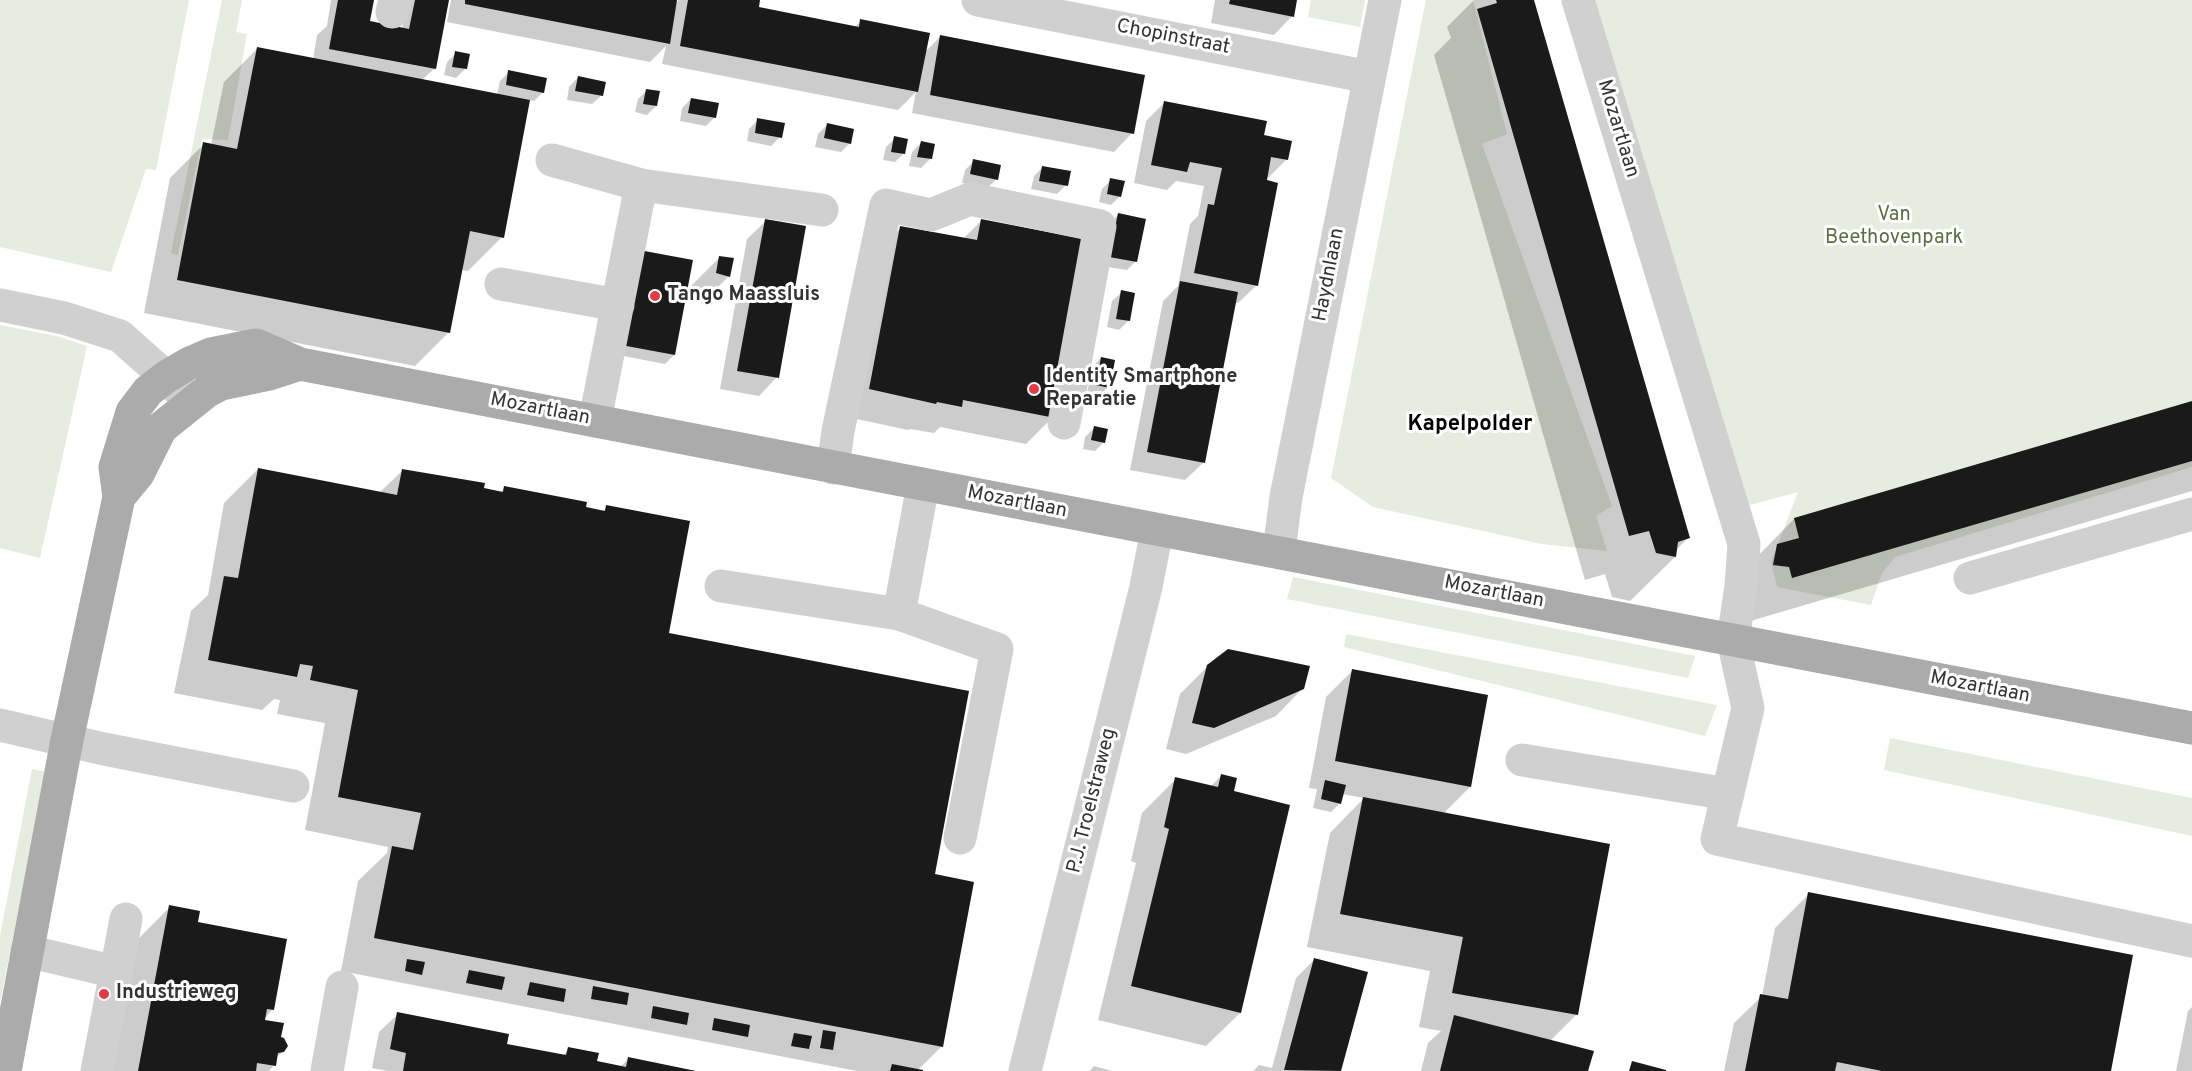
<!DOCTYPE html>
<style>
body{margin:0}
canvas{display:block;background:#fff}
</style>
<canvas width="2192" height="1071"></canvas>
<script>
const context = document.querySelector('canvas').getContext('2d');
context.lineJoin = 'round';
function fillPath(path, color) { context.fillStyle = color; context.fill(path, 'evenodd'); }
function stroke(path, color, width, dash) { context.strokeStyle = color; context.lineWidth = width; context.lineCap = dash ? 'butt' : 'round'; context.setLineDash(dash || []); context.stroke(path); }
function drawText(font, color, halo, rows, align = 'center') {
  context.font = font + ' Overpass,sans-serif'; context.lineWidth = 6; context.setLineDash([]); context.textBaseline = 'middle'; context.strokeStyle = halo; context.fillStyle = color; for (const [text, x, y, turn = 0] of rows) {
    context.save(); context.translate(x, y); context.rotate((+turn || 0) * Math.PI / 180); context.textAlign = isNaN(turn) ? turn : align; if (halo) context.strokeText(text, 0, 0); context.fillText(text, 0, 0); context.restore();
  }
}
const green = new Path2D(`
 M0 0H189L156 170 146 169 111 272 0 247Z
 M222 0H242L236 32 247 34 228 140 202 139 178 255 171 253Z
 M1311 0H1365L1360 27 1308 17Z
 M1426 0H1473L1507 134 1482 144 1612 506 1596 516 1607 551 1542 544 1373 507 1331 478Z
 M1581 0H2192V467L1895 557 1882 573 1871 605 1777 587 1771 562 1798 492 1739 508Z
 M0 325 56 336 87 346 40 558 0 548Z
 M1293 577 1695 656 1688 678 1287 599Z
 M1346 634 1717 705 1705 736 1344 647Z
 M1890 738 2192 798V836L1884 770Z
 M32 769 46 772 0 1002V936Z`);
const shadow = new Path2D(`
 M331 0H372L367 22 402 29 408 0H448L435 68 422 80 497 95 500 81 509 72 543 92 534 101 529 100 502 237 468 271 461 270 449 332 415 366 144 313 170 178 204 144 211 145 224 82 258 48 313 59 317 35 327 26Z
 M451 0H676L675 4 679 0H752L757 8 855 27 861 21 924 53 941 36 1132 133 1114 152 912 113 916 92 898 110 662 64 666 46 650 62 447 22Z
 M1215 0H1296L1292 16 1274 35 1211 23Z
 M1474 0H1533L1688 538 1675 551V557L1630 601 1612 597 1605 574 1585 580 1434 55 1451 38 1447 27Z
 M456 53 465 69 456 78 444 75 447 62Z
 M578 77 602 95 592 104 567 100 569 87Z
 M647 90 656 106 647 115 635 112 638 99Z
 M691 99 715 117 706 126 680 121 682 108Z
 M1164 103 1263 137 1287 159 1268 178 1266 177 1257 285 1238 303H1235L1204 462 1185 480 1130 470 1163 301 1178 286 1190 224 1198 216 1204 186 1176 181 1167 190 1134 183 1146 121Z
 M758 120 780 137 771 146 747 141 749 129Z
 M827 125 850 143 841 152 815 147 818 134Z
 M895 138 904 153 895 162 883 160 886 147Z
 M921 143 930 159 921 168 909 166 912 152Z
 M974 161 997 179 987 188 962 183 965 170Z
 M1043 167 1066 185 1057 194 1031 189 1034 176Z
 M1111 180 1120 196 1111 205 1099 202 1102 189Z
 M1119 214 1136 261 1127 270 1101 266 1110 223Z
 M766 221 777 377 759 396 720 389 747 239Z
 M981 221 1053 417 1026 444 940 427 934 433 910 429 908 430 843 416 874 254 901 228 963 239Z
 M719 258 729 276 702 303 690 300 692 285Z
 M630 261 674 355 665 364 613 354Z
 M1122 292 1128 321 1119 330 1107 327 1112 301Z
 M1101 358 1108 387 1099 396 1087 394 1092 367Z
 M2192 403V491L1747 622 1750 564 1794 519Z
 M1094 428 1104 442 1095 451 1083 449 1085 437Z
 M258 469 379 493 403 470 500 493 504 488 602 512 607 507 668 634 933 876 941 1047 918 1070 920 1071H857L341 971 358 881 387 853 388 847 305 830 325 723 277 714 280 700 274 699 262 710 174 693 191 611 208 595 224 503Z
 M1208 666 1303 688 1276 716 1186 754 1166 749 1180 694Z
 M1353 670 1470 787 1443 814 1577 1014 1550 1041 1587 1071H1421L1428 1043 1441 1031 1419 1027 1430 971 1307 947 1330 833 1364 798 1342 794 1340 803 1331 812 1313 808 1317 789 1309 788 1326 697Z
 M1222 775 1232 792 1240 1013 1206 1046 1098 1020 1136 863 1131 861 1142 813 1176 779 1210 787Z
 M1809 894 2110 1071H1724L1734 1023 1762 996 1775 928Z
 M170 907 196 923 272 1010 263 1021 280 1037 283 1051 275 1059 274 1065 269 1071H103L126 951Z
 M1314 960 1366 973 1340 1071H1253L1259 1065 1272 1068 1296 978Z
 M2192 1007V1071H2176L2188 1011Z
 M398 1014 505 1045 562 1056 569 1049 596 1062 620 1067 629 1058 695 1071H388L372 1068 379 1032Z
 M1094 1066 1112 1071H1090Z`);
const building = new Path2D(`
 M338 0H374L370 21 409 29 415 0H449L436 69 329 49Z
 M465 0H677L670 44 465 4Z
 M688 0H760L759 7 859 27 860 19 930 33 918 92 680 46Z
 M1230 0H1297L1294 17 1229 4Z
 M1496 0H1534L1690 538 1678 542 1676 557 1656 553 1649 531 1629 536 1477 9 1497 3Z
 M940 35 1145 75 1134 134 930 95Z
 M257 47 530 100 504 238 470 231 450 333 177 280 203 142 237 149Z
 M455 51 470 54 467 69 452 67Z
 M508 70 547 78 544 93 506 85Z
 M578 76 606 82 603 96 575 91Z
 M646 89 660 91 657 106 643 104Z
 M691 98 719 103 716 118 688 113Z
 M1164 101 1267 121 1264 135 1292 141 1288 160 1271 157 1267 180 1278 183 1258 286 1194 273 1208 204 1214 205 1222 168 1190 162 1187 172 1151 165Z
 M757 118 785 123 782 138 755 133Z
 M827 123 854 129 851 144 824 138Z
 M894 136 908 139 905 154 891 152Z
 M921 141 935 144 932 159 917 157Z
 M973 159 1001 165 998 180 970 174Z
 M1042 166 1071 171 1068 186 1039 181Z
 M1110 178 1125 181 1121 197 1107 194Z
 M1118 213 1146 219 1137 262 1109 257Z
 M765 219 806 226 779 378 737 371Z
 M981 219 1089 240 1055 418 963 400 962 407 937 402 936 404 869 389 900 226 977 240Z
 M639 250 693 260 675 355 621 345Z
 M719 256 734 258 730 277 716 273Z
 M1180 281 1238 292 1205 463 1147 452Z
 M1121 290 1135 293 1130 321 1116 319Z
 M1101 357 1115 360 1110 388 1096 385Z
 M2192 401V461L1792 578 1789 567 1773 565 1777 544 1799 538 1794 518Z
 M1094 426 1108 429 1105 443 1091 440Z
 M258 468 397 495 402 469 485 483 484 488 503 492 504 486 587 502 586 507 605 511 606 505 690 521 669 633 969 691 935 874 974 882 943 1047 374 938 392 846 413 850 421 813 338 797 358 690 310 680 313 666 300 664 297 677 208 660 224 576 238 578Z
 M1228 649 1310 666 1304 689 1214 728 1192 723 1207 665Z
 M1352 669 1488 695 1471 787 1335 761Z
 M1221 774 1237 778 1234 791 1290 805 1241 1013 1131 986 1169 829 1164 827 1175 777 1218 787Z
 M1325 780 1346 785 1341 804 1321 799Z
 M1363 797 1610 844 1578 1015 1452 993 1463 937 1340 914Z
 M1808 892 2133 955 2111 1071H1882L1837 1062 1835 1071H1745L1760 994 1788 999Z
 M169 905 200 911 198 922 287 939 274 1010 267 1009 265 1020 284 1023 281 1037 284 1038 288 1046 284 1052 278 1053 276 1066 257 1063 256 1071H138Z
 M1314 958 1368 972 1341 1071 1284 1070Z
 M407 959 425 962 422 975 405 971Z
 M469 970 505 977 502 990 466 983Z
 M530 982 566 989 564 1002 527 995Z
 M593 986 629 993 627 1005 591 999Z
 M653 1006 689 1013 687 1025 651 1018Z
 M397 1012 509 1034 507 1044 566 1055 568 1047 599 1053 597 1061 626 1067 628 1057 696 1071H403L406 1053 390 1049Z
 M1454 1015 1594 1051 1588 1071H1440Z
 M714 1018 750 1025 748 1037 712 1030Z
 M823 1030 836 1032 833 1050 820 1048Z
 M794 1033 812 1036 809 1049 791 1046Z
 M1632 1061 1666 1070V1071H1629Z
 M892 1064 923 1070V1071H890Z`);
const minor = new Path2D(`
 M978 0 1369 77
 M1578 0 1744 544 1741 586 1733 640 1748 708 1717 839 2192 941
 M392 12 395 0
 M552 160 641 185 822 210
 M501 284 618 305
 M0 305 64 318 120 336 166 377 192 403
 M595 420 641 185
 M833 468 838 431 886 205 931 215 970 199 1100 226 1064 423
 M1279 551 1286 497 1385 0
 M1970 578 2192 514
 M721 586 899 614 997 649 960 838
 M899 614 923 485
 M0 725 104 749 293 786
 M1522 760 1728 794
 M27 951 116 972 97 1071
 M116 972 126 919
 M327 1071 342 987
 M1025 1071 1146 587 1157 530`);
const major = new Path2D(`
 M119 497 138 474 161 428 206 392 221 384 269 374 300 364
 M5 1071 67 740 119 497 115 467 132 412 148 391 166 377 188 364 211 354 256 345 300 364C931 485 1561 608 2192 728`);
const markers = [
 [655,296,6,"#e63946"],
 [1034,389,6,"#e63946"],
 [104,994,6,"#e63946"]
];
const streetNames = [
 ["Chopinstraat",1173,38,11],
 ["Mozartlaan",1617,129,73],
 ["Haydnlaan",1330,275,-79],
 ["Mozartlaan",540,410,11],
 ["Mozartlaan",1017,503,11],
 ["Mozartlaan",1494,593,11],
 ["Mozartlaan",1980,688,11],
 ["P.J. Troelstraweg",1093,801,-76]
];
const parkNames = [
 ["Van",1894,216],
 ["Beethovenpark",1894,239]
];
const poiNames = [
 ["Tango Maassluis",667,296],
 ["Identity Smartphone",1046,378],
 ["Reparatie",1046,401],
 ["Industrieweg",116,994]
];
const quarterNames = [
 ["Kapelpolder",1470,426]
];
fillPath(green, '#e6ecdf');
fillPath(shadow, '#0003');
fillPath(building, '#1a1a1a');
stroke(minor, '#d0d0d0', 33);
stroke(major, '#ababab', 33);
for (const [x, y, r, color] of markers) { const dot = new Path2D(); dot.arc(x, y, r, 0, 2 * Math.PI); context.fillStyle = color; context.fill(dot); stroke(dot, '#fff', 2); }
drawText('20px', '#333', '#fff', streetNames);
drawText('20px', '#56703f', '#fff', parkNames);
drawText('bold 20px', '#333', '#fff', poiNames, 'left');
drawText('bold 22px', '#000', '#fff', quarterNames);
</script>
